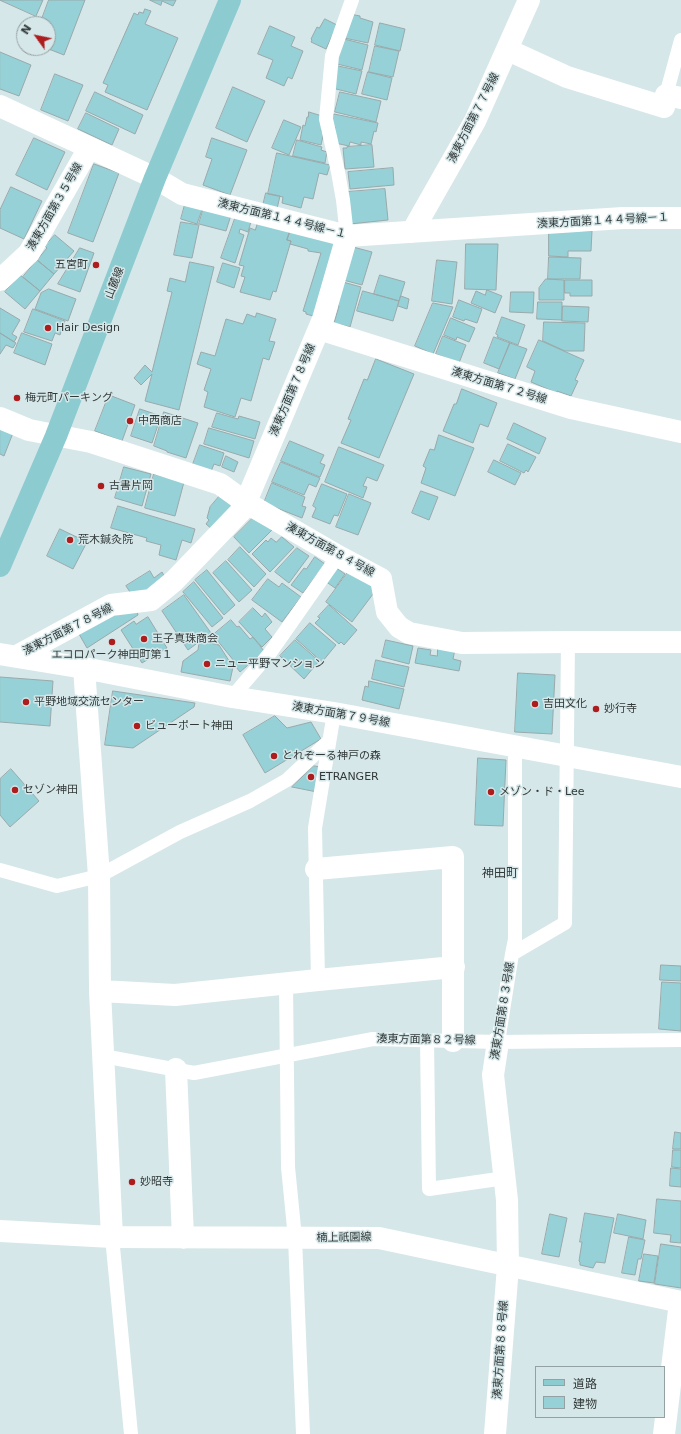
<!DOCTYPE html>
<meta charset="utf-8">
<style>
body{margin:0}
#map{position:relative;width:681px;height:1434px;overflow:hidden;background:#d6e7e9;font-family:"DejaVu Sans","Noto Sans JP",sans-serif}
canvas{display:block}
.legend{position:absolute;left:535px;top:1366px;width:130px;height:52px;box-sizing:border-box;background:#d6e7e9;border:1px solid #94a1a3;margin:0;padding:5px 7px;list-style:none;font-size:12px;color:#323939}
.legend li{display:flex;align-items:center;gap:8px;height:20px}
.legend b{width:20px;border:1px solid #94a1a3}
.north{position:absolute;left:16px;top:16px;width:40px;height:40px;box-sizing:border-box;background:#d6e7e9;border:1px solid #94a1a3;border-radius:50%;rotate:303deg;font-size:11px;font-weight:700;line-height:16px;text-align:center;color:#323939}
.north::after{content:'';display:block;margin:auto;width:14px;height:18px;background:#ae1d1e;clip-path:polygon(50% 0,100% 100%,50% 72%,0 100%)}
</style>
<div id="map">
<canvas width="681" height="1434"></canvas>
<ul class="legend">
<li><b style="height:5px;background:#8ccbd0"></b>道路</li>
<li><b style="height:11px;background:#95d1d6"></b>建物</li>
</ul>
<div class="north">N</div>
</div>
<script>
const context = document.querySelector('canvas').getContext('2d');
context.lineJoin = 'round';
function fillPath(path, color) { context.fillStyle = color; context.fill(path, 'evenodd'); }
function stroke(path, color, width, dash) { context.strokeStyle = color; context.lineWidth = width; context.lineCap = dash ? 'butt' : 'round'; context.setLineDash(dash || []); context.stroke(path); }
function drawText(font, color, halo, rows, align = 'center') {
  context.font = font + ' "DejaVu Sans","Noto Sans JP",sans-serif'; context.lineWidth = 3; context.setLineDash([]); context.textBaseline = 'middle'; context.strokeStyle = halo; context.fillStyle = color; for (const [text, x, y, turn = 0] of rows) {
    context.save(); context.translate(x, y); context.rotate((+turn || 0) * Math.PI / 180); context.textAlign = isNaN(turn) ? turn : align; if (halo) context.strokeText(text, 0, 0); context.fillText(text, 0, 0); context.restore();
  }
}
const building = new Path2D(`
 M0 0H43L36 16Z
 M49 0H85L64 55 46 48H48V24H40Z
 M150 0H176L173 6 162 1 161 5Z
 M145 9 151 11 145 24 178 38 147 110 105 92 108 85 103 83 134 13 138 15 139 12 143 13Z
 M350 14 360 16V18L373 22 368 43 344 38Z
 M325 19 337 25 326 49 311 42 312 40 311 39 317 27 319 28Z
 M380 23 405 29 400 51 375 45Z
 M270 26 295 37 291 46 303 51 292 79 288 77 284 86 266 78 273 60 258 54Z
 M344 39 368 45 362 70 337 64Z
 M375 46 399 51 393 77 369 72Z
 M0 52 31 65 19 96 0 89Z
 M338 66 362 71 356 94 332 88Z
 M368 72 392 78 387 100 362 94Z
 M55 74 83 85 68 121 41 110Z
 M233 87 265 101 247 142 216 128Z
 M95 92 143 115 135 134 86 111Z
 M340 92 381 101 376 122 335 112Z
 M309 112 322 116 324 121 321 131 324 132 321 145 300 140 303 125 305 126 307 117H308Z
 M86 113 119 129 112 145 78 129Z
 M334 114 378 123 376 132 374 131 371 144 361 142V145L350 142 349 146 335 143 334 134 335 127 332 126Z
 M284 120 301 127 289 155 272 148Z
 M34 138 65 152 47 190 16 175Z
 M212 138 247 150 230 195 203 185 212 159 206 157Z
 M297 140 322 147 321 150 327 152 325 163 293 156Z
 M372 145 374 167 345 169 343 148H347V147Z
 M277 153 330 165 327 175 319 173 313 199 304 197 301 208 282 203 283 197 268 194Z
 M94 164 119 173 93 242 68 233Z
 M393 168 394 185 350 189 348 172Z
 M11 187 42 201 24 239 0 228V210Z
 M385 189 388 220 350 224 347 192Z
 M266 193 280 196 276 213 262 210Z
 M186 201 204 204 197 224 181 219Z
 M205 204 232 212 226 231 199 224Z
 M237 213 252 218 248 232 240 229 239 233 244 235 235 263 221 258Z
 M259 219 291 228 287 240 291 241 276 292 273 291 270 300 240 292 245 277 241 276 244 266 239 265 250 228 255 230Z
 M181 222 199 225 192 258 174 255Z
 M292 225 343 241 320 318 306 314V312L303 311 321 253 308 251V249L290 244 291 241 287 240Z
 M549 231H592L591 251H568V257L549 256Z
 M55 235 74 251 54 274 37 260 47 248 45 246Z
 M466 244H498L496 290 465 289Z
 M353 247 372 252 362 285 343 280Z
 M80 248 94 253 80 292 58 284Z
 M549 257 581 258 580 279H548Z
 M37 260 54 274 40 291 23 277Z
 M437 260 457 262 452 304 432 301Z
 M190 262 214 267 179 410 145 401 152 374 141 385 134 378 145 365 152 372 172 292 167 291 170 278 185 282Z
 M223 263 240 268 234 288 217 282Z
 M20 275 40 291 25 309 5 292Z
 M380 275 405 282 399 301 374 294Z
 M546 279 564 280V300H539V288Z
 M565 280H592V296H570V293H565Z
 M343 282 361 287 350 327 334 323 339 306 336 305Z
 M49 289 76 299 68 321 35 309 41 293Z
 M487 290 502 296 495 313 471 303 476 291 485 295Z
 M363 291 399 301 393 321 357 311Z
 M511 292H534L533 313 510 312Z
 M401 296 409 299 407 309 398 306Z
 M459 300 482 309 477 323 465 319 464 321 453 317Z
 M538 302H562V320L537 319Z
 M433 303 453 307 433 354 415 346Z
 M563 306 589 307 588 322 562 321Z
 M0 308 20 320 12 334 17 337 14 342 0 333Z
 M33 309 65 321 60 335 55 333 52 341 24 332Z
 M257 313 276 319 269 341 275 342 269 360 263 358 251 401 241 398 235 417 204 407 208 392 204 390 211 369 197 364 201 352 215 356 226 319 243 324 247 314 255 317Z
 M502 317 525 325 518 345 497 337 498 335 496 334Z
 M451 318 475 328 469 342 457 337 456 340 444 335Z
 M544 322 585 323 584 351H565L543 341Z
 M0 333 16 343 13 348 6 345 0 354Z
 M22 333 52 344 45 365 14 353Z
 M443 336 466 345 459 363 436 354Z
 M494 337 510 343 499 369 484 363Z
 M539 340 584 360 575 380 578 381 571 396 557 391V393L531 382 535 371 527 367Z
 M510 343 527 349 515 379 498 373Z
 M376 359 414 374 379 458 341 443 351 420 348 419 364 379 367 380Z
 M462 389 497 403 488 427 480 424 473 443 443 431 454 404H456Z
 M109 395 135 405 122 441 95 431Z
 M140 409 161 416 152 443 131 436Z
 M164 412 198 423 186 458 167 452V451L154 446Z
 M217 413 238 419 239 416 260 422 255 439 212 427Z
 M514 423 546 438 539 454 507 439Z
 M0 428 13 433 4 456 0 454Z
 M209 428 254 441 249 458 204 444Z
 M439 435 474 448 455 496 421 483 426 468 423 466 430 449 434 450Z
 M290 441 324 455 320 463 325 465 320 477 281 461Z
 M508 444 536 457 528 472 526 470 524 473 500 461Z
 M200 445 224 453 220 466 214 464 210 474 192 467Z
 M339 447 384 465 377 481 367 477 363 486 367 487 363 498 325 482Z
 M226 456 238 462 234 472 222 467Z
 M494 460 521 473 515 485 488 472Z
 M281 462 320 478 316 487 309 484 304 495 272 482Z
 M124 467 151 474 142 506 115 498Z
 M154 474 184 482 175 516 145 508Z
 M272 483 305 497 302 506 306 507 302 518 264 503Z
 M322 484 347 494 338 516 334 515 330 524 312 517 316 508 313 506Z
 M421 491 438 497 429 520 412 513Z
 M223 492 238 505 213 530 206 524 209 520 207 518 210 507Z
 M349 494 371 503 358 535 336 527Z
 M118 506 195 529 191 543 182 540 176 560 159 555 161 545 146 541 147 538 111 528Z
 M254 517 264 523 272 530 249 553 234 537Z
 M60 529 87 542 73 569 47 556Z
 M282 537 294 547 270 572 252 554 266 540 268 542 271 538 276 542Z
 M240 547 266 574 254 587 228 560Z
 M297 548 309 556 289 583 275 572Z
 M315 557 325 564 303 593 291 585 304 568 306 569Z
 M226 561 252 590 239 602 213 573Z
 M335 567 345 574 335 588 325 581Z
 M207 570 235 605 224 615 195 580Z
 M150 571 154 578 162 572 167 581 134 598 126 586Z
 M349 571 376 588V590L352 622 326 602Z
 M268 579 279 587 282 583 301 597 282 622 252 600Z
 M194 582 223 618 212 627 183 592Z
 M184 595 211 633 188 650 162 611Z
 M329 605 357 630 344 645 341 642 339 644 315 623 320 618 318 617Z
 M253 608 262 617 265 613 272 622 265 629 272 637 262 647 239 622Z
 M137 611 138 615 87 648 79 634 112 616Z
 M148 617 167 648 142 663 121 630 134 621 136 624Z
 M231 620 237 627 239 626 250 639 253 637 264 651 240 672 232 662 234 661 213 635Z
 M310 623 336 645 322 662 296 639Z
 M295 640 319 661 304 679 280 656Z
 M386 640 413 646 409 664 382 657Z
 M201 641 219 645 233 667 230 681 181 672 183 661 198 650 199 643Z
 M438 646 455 649 453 659 461 661 459 671 415 663 418 648 431 650 430 655 437 656Z
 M376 660 409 667 404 687 372 679Z
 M518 673 555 675 552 734 515 732Z
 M0 677 53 681 50 726 0 722Z
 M369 681 404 689 399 709 362 700 365 686 368 687Z
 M113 691 195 703 194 707 133 748 105 745Z
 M275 716 287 728 311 722 321 739 265 773 243 735Z
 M478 758 506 760 503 826 475 825Z
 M314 766 322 767 317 792 292 787Z
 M11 769 39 801 10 827 0 815V779Z
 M661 965 681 966V981L660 980Z
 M662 982 681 983V1031L659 1029Z
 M675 1132 681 1133V1149H673Z
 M673 1150H681V1168L672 1167Z
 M671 1168 681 1169V1187L670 1186Z
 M657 1199 681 1201V1243L670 1242 671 1235 654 1233Z
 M585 1213 614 1218 605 1263 596 1262 593 1268 580 1265V1262L579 1261 582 1242H580Z
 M550 1214 567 1218 559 1257 542 1254Z
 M618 1214 646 1220 643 1239 614 1233Z
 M629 1237 645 1240 641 1259H638L635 1275 622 1273Z
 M661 1244 681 1247V1288L655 1284Z
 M644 1254 658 1256 654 1283 639 1281Z`);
const lane = new Path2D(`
 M666 95 681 40
 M347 236 343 200 338 172 326 119 332 56 352 0
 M232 697 270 653 338 556
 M0 870 57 886 99 876 180 832 250 801 287 780 329 741
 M512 954 515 939V746
 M318 980 315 828 334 713
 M286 984 288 1167 295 1238 303 1434
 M427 1040 429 1189 505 1178
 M498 1042 512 954 565 923 568 642
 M103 1056 194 1073 373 1039 498 1042 681 1040
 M112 1237 131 1434`);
const street = new Path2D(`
 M508 50 567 77 664 107 666 95 681 98
 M0 106 155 178 182 194 347 236 623 218H681
 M412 232 475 121 529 0
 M0 280 29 253 89 148
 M319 329 571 408 681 432
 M0 418 29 430 91 442 220 484 245 502 338 556 381 579 387 612 399 627 409 633 462 643 568 642H681
 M0 654 84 668 232 697 334 713 681 777
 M17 656 111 605 151 600 174 581 243 509 323 319 347 236
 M84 668 99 876 100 991 112 1237
 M316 869 453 857V1041
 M100 991 175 995 318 980 454 967
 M176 1069 183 1238
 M0 1231 112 1237 379 1238 681 1302
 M495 1434 508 1266 507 1200 493 1075 498 1042
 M664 1434 680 1302`);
const primary = new Path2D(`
 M0 566 56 436 155 178 230 0`);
const markers = [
 [96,265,4,"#ae1d1e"],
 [48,328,4,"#ae1d1e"],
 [17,398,4,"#ae1d1e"],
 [130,421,4,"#ae1d1e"],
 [101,486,4,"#ae1d1e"],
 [70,540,4,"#ae1d1e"],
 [144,639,4,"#ae1d1e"],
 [112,642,4,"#ae1d1e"],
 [207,664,4,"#ae1d1e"],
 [26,702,4,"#ae1d1e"],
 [535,704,4,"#ae1d1e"],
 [596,709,4,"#ae1d1e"],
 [137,726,4,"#ae1d1e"],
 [274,756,4,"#ae1d1e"],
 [311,777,4,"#ae1d1e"],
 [15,790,4,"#ae1d1e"],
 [491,792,4,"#ae1d1e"],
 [132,1182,4,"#ae1d1e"]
];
const streetNames = [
 ["湊東方面第７７号線",474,118,-63],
 ["湊東方面第３５号線",55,207,-60],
 ["湊東方面第１４４号線－１",282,219,14],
 ["湊東方面第１４４号線－１",603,221,-3],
 ["山麓線",115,283,-69],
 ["湊東方面第７２号線",499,386,17],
 ["湊東方面第７８号線",293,390,-67],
 ["湊東方面第８４号線",330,550,29],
 ["湊東方面第７８号線",68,630,-27],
 ["湊東方面第７９号線",341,715,10],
 ["湊東方面第８３号線",503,1011,-81],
 ["湊東方面第８２号線",426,1040,1],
 ["楠上祇園線",344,1238,-1],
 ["湊東方面第８８号線",501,1350,-86]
];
const poiNames = [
 ["五宮町",88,265,"right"],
 ["Hair Design",56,328],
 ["梅元町パーキング",25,398],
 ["中西商店",138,421],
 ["古書片岡",109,486],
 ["荒木鍼灸院",78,540],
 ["王子真珠商会",152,639],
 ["エコロパーク神田町第１",112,655,"center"],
 ["ニュー平野マンション",215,664],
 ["平野地域交流センター",34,702],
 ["吉田文化",543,704],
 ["妙行寺",604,709],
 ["ビューポート神田",145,726],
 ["とれぞーる神戸の森",282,756],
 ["ETRANGER",319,777],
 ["セゾン神田",23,790],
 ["メゾン・ド・Lee",499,792],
 ["妙昭寺",140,1182]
];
const neighbourhoodNames = [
 ["神田町",500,874]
];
fillPath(building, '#95d1d6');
stroke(building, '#99a9ab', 1);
stroke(lane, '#fff', 14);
stroke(street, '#fff', 22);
stroke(primary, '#8ccbd0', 22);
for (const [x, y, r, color] of markers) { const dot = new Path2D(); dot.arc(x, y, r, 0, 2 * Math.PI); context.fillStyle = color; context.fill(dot); stroke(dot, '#d6e7e9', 1.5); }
drawText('11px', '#323939', '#d6e7e9', streetNames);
drawText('11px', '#323939', '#d6e7e9', poiNames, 'left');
drawText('12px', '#323939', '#d6e7e9', neighbourhoodNames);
</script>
